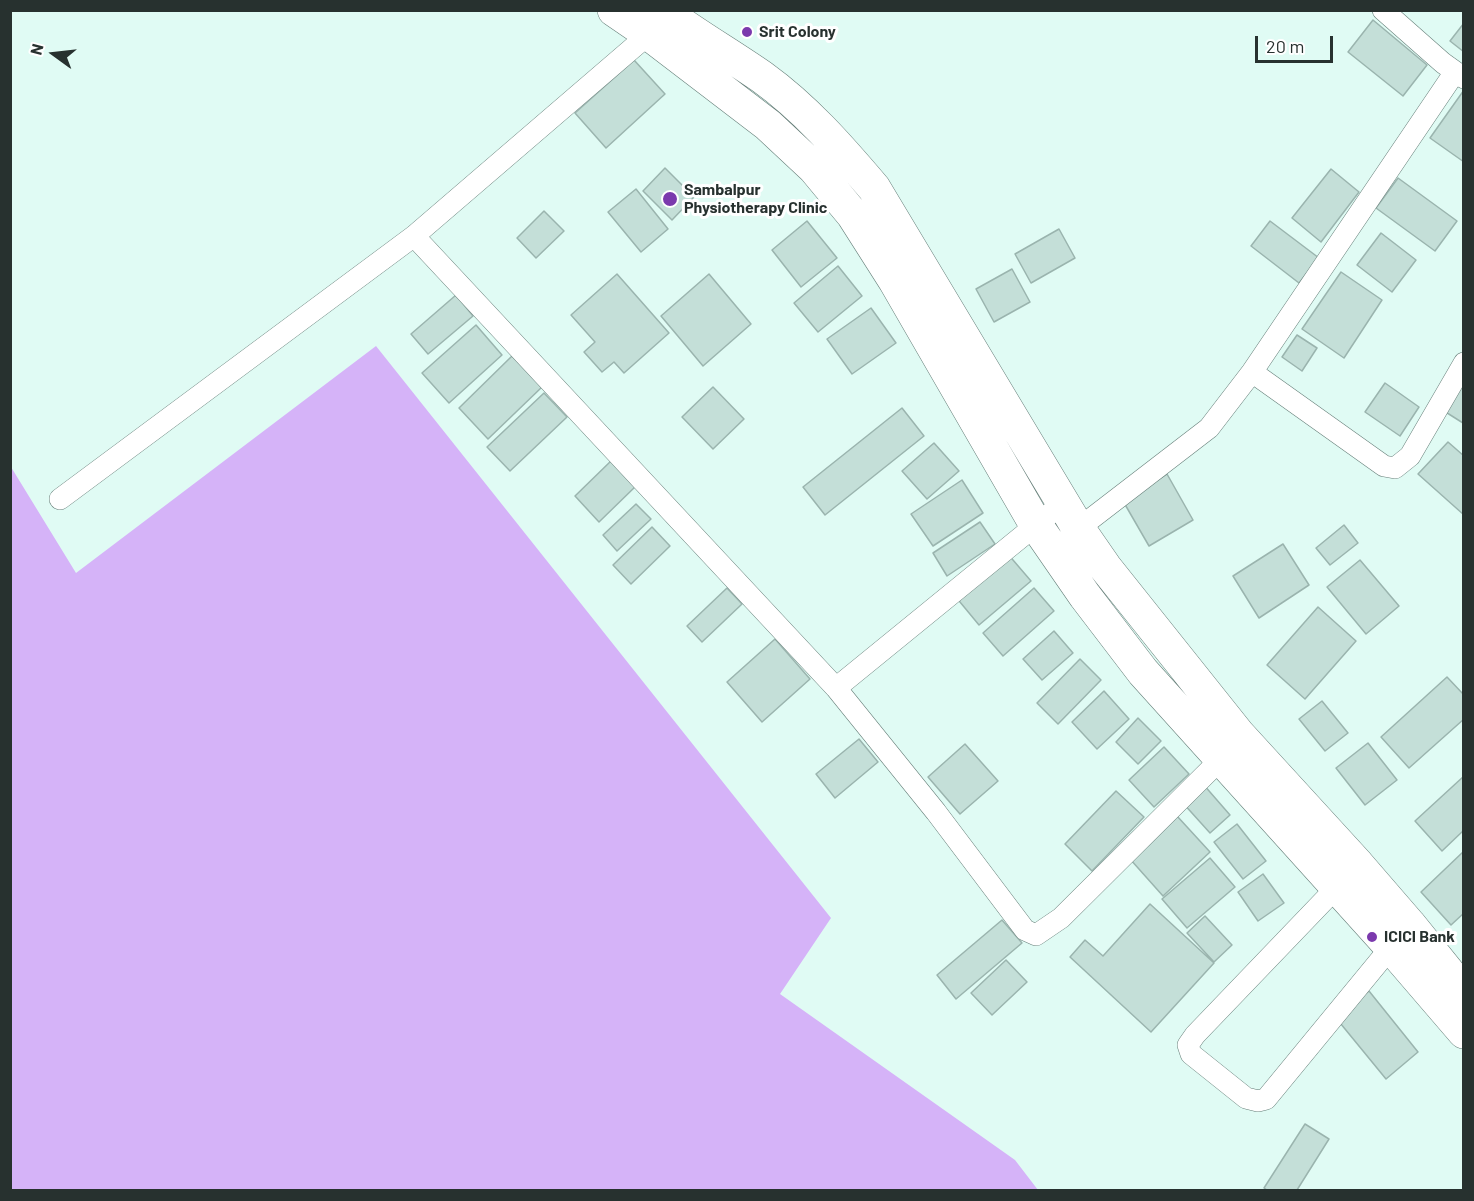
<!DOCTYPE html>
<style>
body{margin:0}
#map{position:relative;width:1474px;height:1201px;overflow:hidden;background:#e0fbf4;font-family:Barlow,sans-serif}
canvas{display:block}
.frame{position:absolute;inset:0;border:12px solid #27312f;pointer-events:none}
.north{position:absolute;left:24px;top:24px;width:60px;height:60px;-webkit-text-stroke:4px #fff;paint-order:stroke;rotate:285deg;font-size:16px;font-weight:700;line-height:24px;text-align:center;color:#27312f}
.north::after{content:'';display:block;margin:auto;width:21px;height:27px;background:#27312f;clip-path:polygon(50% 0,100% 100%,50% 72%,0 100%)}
.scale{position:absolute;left:1255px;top:36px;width:78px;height:27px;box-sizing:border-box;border:3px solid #27312f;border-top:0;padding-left:8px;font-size:18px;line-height:21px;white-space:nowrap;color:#27312f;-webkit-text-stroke:4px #fff;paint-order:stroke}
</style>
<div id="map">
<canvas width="1474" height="1201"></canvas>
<div class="frame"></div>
<div class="north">N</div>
<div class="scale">20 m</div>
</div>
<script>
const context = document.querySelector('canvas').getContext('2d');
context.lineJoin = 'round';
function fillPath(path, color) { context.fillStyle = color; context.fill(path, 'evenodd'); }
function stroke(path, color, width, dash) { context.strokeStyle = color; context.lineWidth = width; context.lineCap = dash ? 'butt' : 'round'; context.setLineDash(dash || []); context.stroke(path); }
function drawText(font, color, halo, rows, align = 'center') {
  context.font = font + ' Barlow,sans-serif'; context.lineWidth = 6; context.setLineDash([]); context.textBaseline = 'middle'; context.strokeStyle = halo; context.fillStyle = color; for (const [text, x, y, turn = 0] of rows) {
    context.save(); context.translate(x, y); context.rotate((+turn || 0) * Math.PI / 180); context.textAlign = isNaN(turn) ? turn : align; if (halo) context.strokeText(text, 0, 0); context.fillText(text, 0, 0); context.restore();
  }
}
const green = new Path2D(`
 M376 346 831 918 780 994 1015 1160 1038 1190H11V467L76 573Z`);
const building = new Path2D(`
 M1373 20 1427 65 1403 96 1348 52Z
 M1464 23V52L1450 41Z
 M634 60 665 94 606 148 575 113Z
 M1464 90V162L1430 138Z
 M665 168 694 197 672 220 643 191Z
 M1331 169 1359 192 1321 242 1292 218Z
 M1398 178 1457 221 1435 251 1376 208Z
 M636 189 668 229 641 252 608 212Z
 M544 211 564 231 536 258 517 238Z
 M807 221 837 258 801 287 772 250Z
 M1270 221 1319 258 1299 283 1251 246Z
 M1059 229 1075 258 1031 283 1015 254Z
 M1381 233 1416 260 1392 292 1357 265Z
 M838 266 862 296 818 332 794 303Z
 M1012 269 1030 302 994 322 976 289Z
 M1341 272 1382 300 1344 358 1302 329Z
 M617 274 669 333 624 373 614 362 602 372 584 352 595 342 571 315Z
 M709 274 751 324 703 366 661 316Z
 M456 295 473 316 428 354 411 334Z
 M871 308 896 343 852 374 827 339Z
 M476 325 502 355 449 403 422 373Z
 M1297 335 1317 348 1302 371 1282 357Z
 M512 356 542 387 488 439 459 408Z
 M1464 379V423H1463L1444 411Z
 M1385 383 1419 407 1400 436 1365 412Z
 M713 387 744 419 713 449 682 417Z
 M544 393 567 417 510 471 487 447Z
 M902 408 924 436 825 515 803 487Z
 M1448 442 1464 456V515L1418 474Z
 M934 443 959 471 927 499 902 471Z
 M613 459 637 485 599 522 575 496Z
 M1167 474 1193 520 1149 546 1123 501Z
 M962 480 983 513 933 546 911 514Z
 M636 504 651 519 617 551 603 535Z
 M980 522 995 544 947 576 933 553Z
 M1344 525 1358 543 1330 565 1316 548Z
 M652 527 670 546 631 584 613 565Z
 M1283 544 1309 585 1259 618 1233 576Z
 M1007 553 1031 581 979 625 955 596Z
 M1360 560 1399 606 1366 634 1327 587Z
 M727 588 742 604 702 642 687 626Z
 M1034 588 1054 611 1003 656 983 633Z
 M1318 607 1356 641 1305 699 1267 665Z
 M1054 631 1073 653 1042 680 1023 659Z
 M775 639 810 679 762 722 727 682Z
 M1080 659 1101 680 1058 724 1037 703Z
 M1447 677 1464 695V719L1409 768 1381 737Z
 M1104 691 1129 719 1097 749 1072 722Z
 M1322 701 1348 733 1325 751 1299 719Z
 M1138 718 1161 741 1138 764 1116 742Z
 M859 739 878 762 835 798 816 774Z
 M1368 743 1397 780 1365 805 1336 768Z
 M965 744 998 781 960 814 928 777Z
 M1164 747 1189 774 1154 807 1129 780Z
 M1464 776V830L1442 851 1415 821Z
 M1203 784 1230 815 1210 833 1182 802Z
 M1116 791 1144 817 1092 871 1065 844Z
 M1177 816 1210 852 1163 896 1130 859Z
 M1237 824 1266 861 1243 879 1214 842Z
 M1464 851V913L1451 925 1421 892Z
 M1210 858 1235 887 1187 928 1162 899Z
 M1263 874 1284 903 1258 921 1238 892Z
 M1150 904 1214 963 1151 1032 1070 957 1085 940 1103 956Z
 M1205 916 1232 945 1214 962 1187 933Z
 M1002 920 1022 943 956 999 937 975Z
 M1006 960 1027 982 992 1015 971 993Z
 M1369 991 1418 1052 1386 1079 1336 1018Z
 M1305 1124 1329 1139 1297 1190H1267L1264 1188Z`);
const street = new Path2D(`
 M1383 10 1443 63 1464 78
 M414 236 836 688 936 812 1025 930 1036 935 1061 918 1221 759
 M1252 372 1384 466 1395 468 1410 456 1464 363
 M60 499 414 236 649 34
 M1070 535 1209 428 1252 372 1455 72
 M836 688 1063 503
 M1336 888 1195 1035 1188 1045 1191 1054 1246 1098 1258 1101 1266 1099 1391 947`);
const primary = new Path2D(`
 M614 10 649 34 768 125 814 168 853 215 895 281 1036 525 1085 596 1143 672 1391 947 1464 1032
 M662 10C694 34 729 54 762 77 805 108 840 148 874 188L1078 528 1105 567 1239 735 1358 865 1409 924 1464 992`);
const markers = [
 [747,32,6,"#7b39ad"],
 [670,199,8,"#7b39ad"],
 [1372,937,6,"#7b39ad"]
];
const poiNames = [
 ["Srit Colony",759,32],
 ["Sambalpur",684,190],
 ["Physiotherapy Clinic",684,208],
 ["ICICI Bank",1384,937]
];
fillPath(green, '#d5b3f8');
fillPath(building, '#c4dfd8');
stroke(building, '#9ab4ae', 1.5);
stroke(street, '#667f79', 22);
stroke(primary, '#667f79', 34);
stroke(street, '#fff', 21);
stroke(primary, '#fff', 33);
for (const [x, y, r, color] of markers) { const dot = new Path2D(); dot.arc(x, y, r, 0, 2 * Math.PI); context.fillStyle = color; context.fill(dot); stroke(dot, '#fff', 2); }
drawText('bold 16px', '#27312f', '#fff', poiNames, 'left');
</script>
